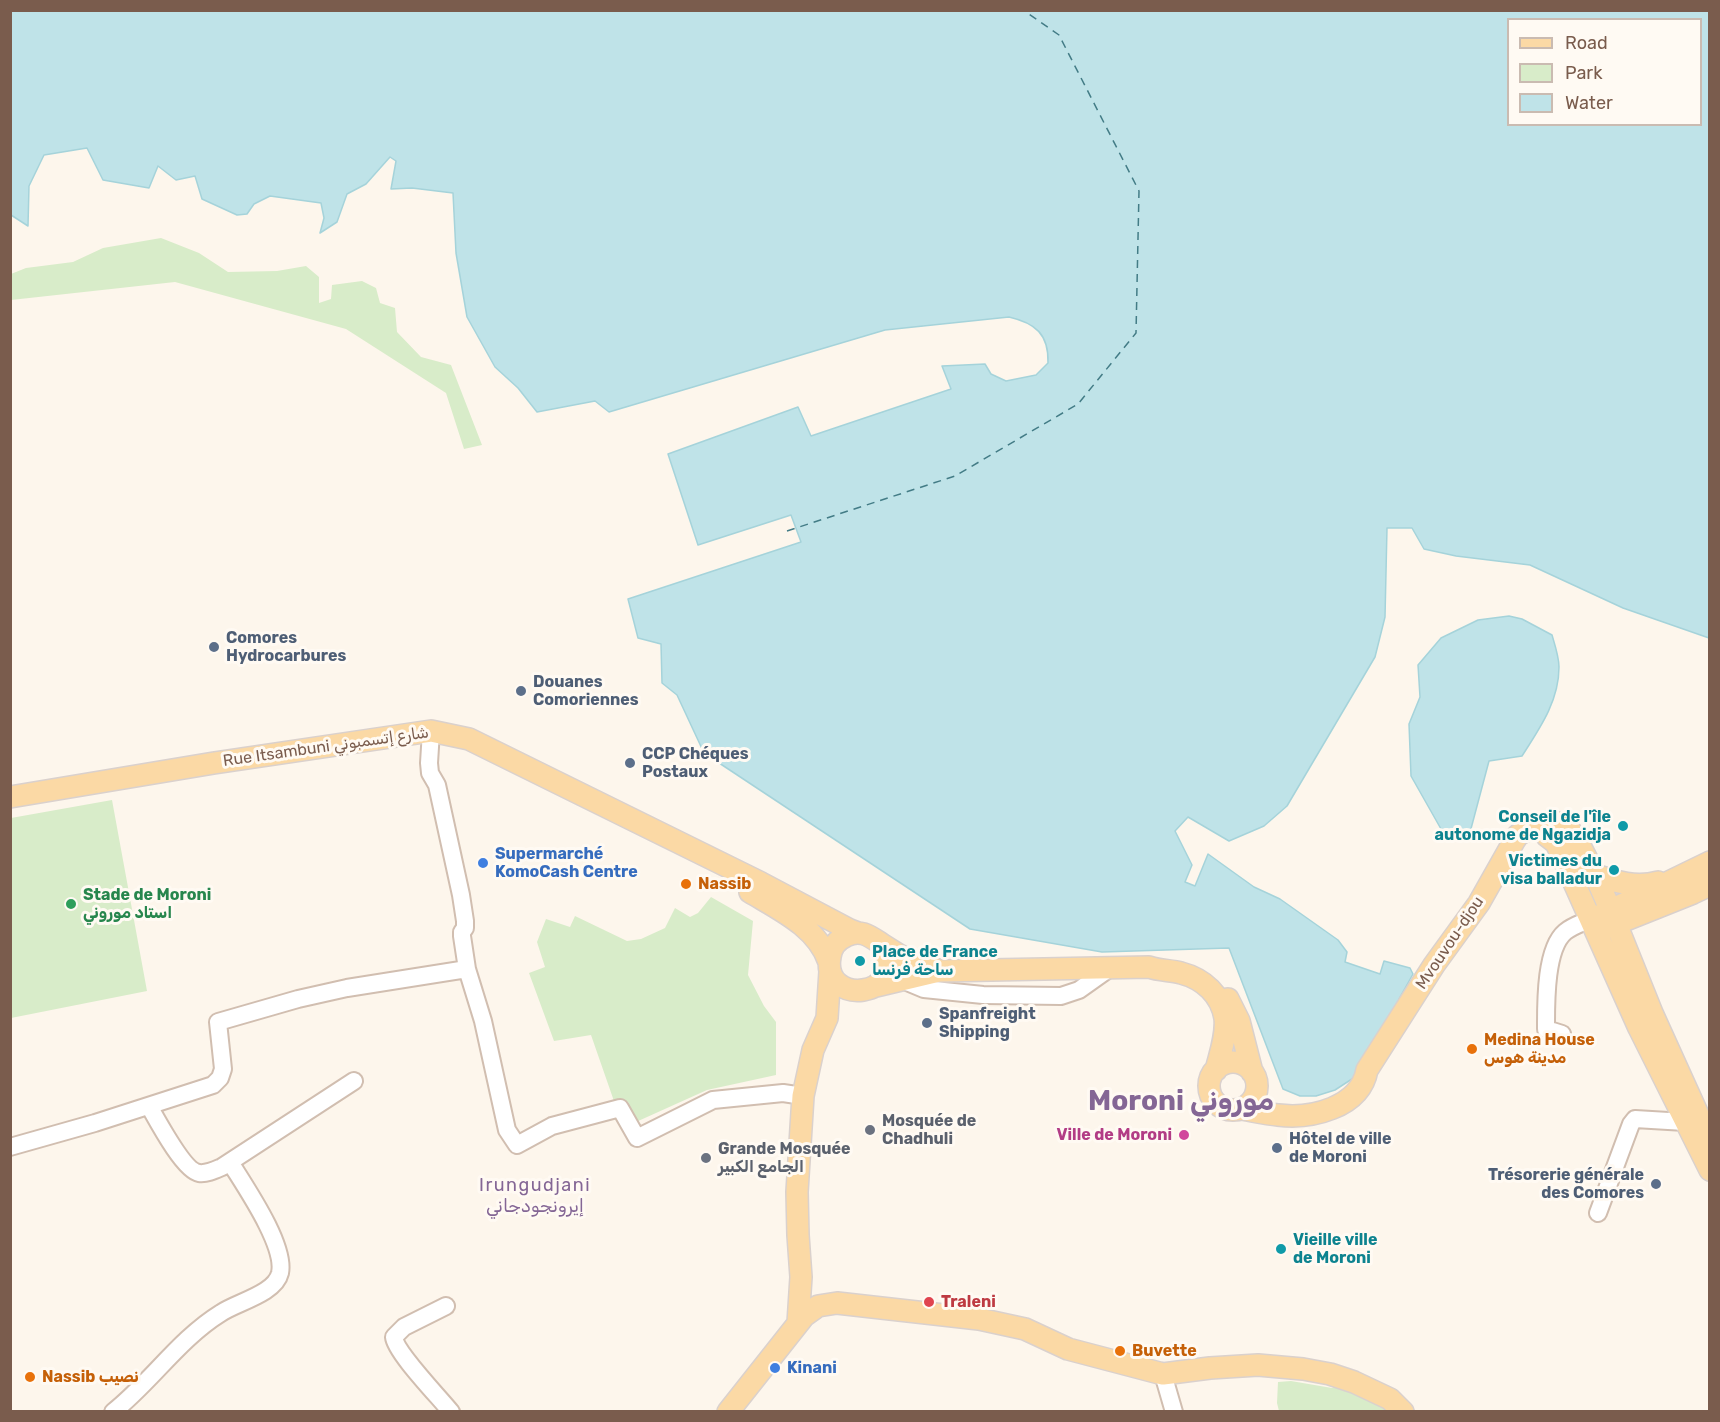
<!DOCTYPE html>
<meta charset="utf-8">
<style>
body{margin:0}
#map{position:relative;width:1720px;height:1422px;overflow:hidden;background:#fdf6ec;font-family:Rubik,sans-serif}
canvas{display:block}
.frame{position:absolute;inset:0;border:12px solid #7a5c4d;pointer-events:none}
.legend{position:absolute;left:1507px;top:18px;width:195px;height:108px;box-sizing:border-box;background:#fffaf3;border:2px solid #cabbb1;margin:0;padding:8px 10px;list-style:none;font-size:18px;color:#7a5c4d}
.legend li{display:flex;align-items:center;gap:12px;height:30px}
.legend b{width:30px;border:2px solid #cabbb1}
</style>
<div id="map">
<canvas width="1720" height="1422"></canvas>
<div class="frame"></div>
<ul class="legend">
<li><b style="height:8px;background:#fbd9a5"></b>Road</li>
<li><b style="height:16px;background:#d8ecc9"></b>Park</li>
<li><b style="height:16px;background:#bfe3e8"></b>Water</li>
</ul>
</div>
<script>
const context = document.querySelector('canvas').getContext('2d');
context.lineJoin = 'round';
function fillPath(path, color) { context.fillStyle = color; context.fill(path, 'evenodd'); }
function stroke(path, color, width, dash) { context.strokeStyle = color; context.lineWidth = width; context.lineCap = dash ? 'butt' : 'round'; context.setLineDash(dash || []); context.stroke(path); }
function drawText(font, color, halo, rows, align = 'center') {
  context.font = font + ' Rubik,"Noto Naskh Arabic",sans-serif'; context.lineWidth = 6; context.setLineDash([]); context.textBaseline = 'middle'; context.strokeStyle = halo; context.fillStyle = color; for (const [text, x, y, turn = 0] of rows) {
    context.save(); context.translate(x, y); context.rotate((+turn || 0) * Math.PI / 180); context.textAlign = isNaN(turn) ? turn : align; if (halo) context.strokeText(text, 0, 0); context.fillText(text, 0, 0); context.restore();
  }
}
const green = new Path2D(`
 M161 238 199 253 228 272 277 271 306 266 319 277V303L331 299 332 285 362 281 376 288 380 303 395 308 397 332 421 357 451 365 482 445 464 449 446 393 346 329 175 282 11 300V274L26 268 73 262 103 248Z
 M112 800 147 991 11 1018V818Z
 M711 897 753 921 748 975 764 1006 776 1022V1075L707 1090 636 1122 628 1102 615 1104 591 1035 554 1041 529 973 545 967 537 942 546 919 570 927 575 916 627 941 641 939 665 928 675 908 690 917 698 913Z
 M1291 1381 1332 1388 1351 1385 1398 1411H1279L1277 1403 1278 1382Z`);
const water = new Path2D(`
 M10 11H1709V638L1623 608 1530 565 1456 556 1424 549 1412 528H1387L1385 617 1375 657 1287 806 1264 826 1229 841 1188 817 1175 831 1192 865 1185 882 1195 886 1208 854 1254 887 1280 899 1338 940 1347 952 1345 962 1380 974 1384 961 1410 968 1413 974 1399 999 1402 1012 1355 1077 1335 1090 1316 1096H1300L1283 1089 1229 948 1102 952 970 929 704 753 677 695 662 683 661 644 638 638 628 599 801 542 791 515 698 545 668 454 798 407 811 436 951 389 942 366 985 364 991 374 1006 381 1036 375 1048 363C1049 334 1035 323 1009 317L885 330 609 412 595 401 537 412 518 388 495 367 467 317 456 253 453 193 412 188 391 189 396 161 390 157 366 184 347 194 337 222 320 233 324 218 321 203 270 196 254 204 247 214 237 215 202 199 195 176 176 180 158 166 149 188 103 180 87 148 44 155 29 186 28 226 11 215ZM1508 20H1700V124H1508Z
 M1509 616 1522 619 1552 635C1555 645 1559 657 1559 667 1559 701 1540 728 1522 756L1489 761 1468 840 1441 829 1411 776 1409 724 1420 697 1418 665 1441 638 1478 620Z`);
const ferry = new Path2D(`
 M787 531 955 476 1078 404 1136 333 1139 191 1059 35 1023 10`);
const minor = new Path2D(`
 M431 731 429 763 430 773 437 785 461 895 465 921V928L462 932V936L467 969 483 1021 507 1130 517 1145 552 1126 620 1108 637 1138 713 1100 783 1093 803 1096
 M900 979 924 989 983 995 1061 996 1079 990 1110 968
 M1562 1034 1546 1029C1546 1004 1545 949 1565 932 1572 926 1582 923 1591 919
 M149 1106C157 1120 184 1171 199 1173 207 1174 215 1170 222 1167L354 1081
 M10 1147 95 1123 213 1085 220 1078 223 1069 218 1022 298 999 347 988 467 969
 M1598 1213 1631 1124 1635 1119 1685 1122 1695 1118
 M446 1306 404 1327 394 1337C395 1352 440 1398 451 1412
 M1163 1374 1174 1412
 M113 1412C151 1382 179 1339 221 1313 237 1302 275 1294 280 1273 286 1245 244 1185 230 1162`);
const major = new Path2D(`
 M10 797 214 763 431 731 469 739 761 883 850 930 858 933
 M1540 826 1547 836 1556 843 1563 858 1639 1028 1710 1170
 M1595 875C1616 882 1637 888 1658 882
 M750 892C780 910 817 927 829 962
 M1599 916 1710 862
 M1603 929 1693 893 1710 885
 M882 945C910 999 821 1007 830 957 831 948 837 940 846 936 861 928 871 937 883 945 892 951 902 957 912 962 920 965 930 967 938 970
 M876 986 939 971 1149 967C1160 971 1171 970 1181 973 1204 979 1221 995 1225 1018 1227 1035 1220 1054 1216 1070
 M1228 999 1239 1021 1252 1072
 M1209 1086a24 24 0 1 1 48 0a24 24 0 1 1-48 0Z
 M1241 1109C1253 1111 1266 1114 1278 1115 1311 1119 1360 1108 1367 1070L1434 965 1479 903 1514 841 1518 835 1532 827 1540 826 1549 822H1555L1569 829 1577 840 1595 875 1611 911 1652 1013 1710 1141
 M798 1323 801 1277 798 1235 797 1192 803 1096 813 1050 827 1018 830 971
 M728 1412 804 1316 818 1306 837 1303 979 1319 1025 1329 1068 1349 1163 1374 1210 1368 1258 1365 1303 1369 1330 1374 1354 1382 1390 1399 1403 1412`);
const markers = [
 [214,647,6,"#5c6f8a"],
 [521,691,6,"#5c6f8a"],
 [630,763,6,"#5c6f8a"],
 [1623,826,6,"#0f9aa8"],
 [483,863,6,"#3f7fe0"],
 [1614,870,6,"#0f9aa8"],
 [686,884,6,"#e8710a"],
 [71,904,6,"#2e9e5b"],
 [860,961,6,"#0f9aa8"],
 [927,1023,6,"#5c6f8a"],
 [1472,1049,6,"#e8710a"],
 [870,1130,6,"#6b7280"],
 [1184,1135,6,"#d1479c"],
 [1277,1148,6,"#5c6f8a"],
 [706,1158,6,"#6b7280"],
 [1656,1184,6,"#5c6f8a"],
 [1281,1249,6,"#0f9aa8"],
 [929,1302,6,"#e0444e"],
 [1120,1351,6,"#e8710a"],
 [775,1368,6,"#3f7fe0"],
 [30,1377,6,"#e8710a"]
];
const serviceNames = [
 ["Comores",226,638],
 ["Hydrocarbures",226,656],
 ["Douanes",533,682],
 ["Comoriennes",533,700],
 ["CCP Chéques",642,754],
 ["Postaux",642,772],
 ["Spanfreight",939,1014],
 ["Shipping",939,1032],
 ["Hôtel de ville",1289,1139],
 ["de Moroni",1289,1157],
 ["Trésorerie générale",1644,1175,"right"],
 ["des Comores",1644,1193,"right"]
];
const streetNames = [
 ["Rue Itsambuni شارع إتسمبوني",326,747,-8],
 ["Mvouvou-djou",1450,943,-56]
];
const cultureNames = [
 ["Conseil de l'île",1611,817],
 ["autonome de Ngazidja",1611,835],
 ["Victimes du",1602,861],
 ["visa balladur",1602,879],
 ["Place de France",872,952,"left"],
 ["ساحة فرنسا",872,970,"left"],
 ["Vieille ville",1293,1240,"left"],
 ["de Moroni",1293,1258,"left"]
];
const shopNames = [
 ["Supermarché",495,854],
 ["KomoCash Centre",495,872],
 ["Kinani",787,1368]
];
const foodNames = [
 ["Nassib",698,884],
 ["Medina House",1484,1040],
 ["مدينة هوس",1484,1058],
 ["Buvette",1132,1351],
 ["Nassib نصيب",42,1377]
];
const leisureNames = [
 ["Stade de Moroni",83,895],
 ["استاد موروني",83,913]
];
const worshipNames = [
 ["Mosquée de",882,1121],
 ["Chadhuli",882,1139],
 ["Grande Mosquée",718,1149],
 ["الجامع الكبير",718,1167]
];
const hotelNames = [
 ["Ville de Moroni",1172,1135]
];
const healthNames = [
 ["Traleni",941,1302]
];
const neighbourhoodNames = [
 ["Irungudjani",535,1186],
 ["إيرونجودجاني",535,1207]
];
const townNames = [
 ["Moroni موروني",1181,1102]
];
fillPath(green, '#d8ecc9');
fillPath(water, '#bfe3e8');
stroke(water, '#a5d3da', 1.5);
stroke(ferry, '#437c86', 1.5, [8, 6]);
stroke(minor, '#d1beb0', 20);
stroke(major, '#dad1cd', 24);
stroke(minor, '#fff', 16);
stroke(major, '#fbd9a5', 21);
for (const [x, y, r, color] of markers) { const dot = new Path2D(); dot.arc(x, y, r, 0, 2 * Math.PI); context.fillStyle = color; context.fill(dot); stroke(dot, '#fffaf3', 2); }
drawText('bold 16px', '#4e5e75', '#fffaf3', serviceNames, 'left');
drawText('16px', '#7a5c4d', '#fffaf3', streetNames);
drawText('bold 16px', '#0d838f', '#fffaf3', cultureNames, 'right');
drawText('bold 16px', '#366cbe', '#fffaf3', shopNames, 'left');
drawText('bold 16px', '#c56008', '#fffaf3', foodNames, 'left');
drawText('bold 16px', '#27864d', '#fffaf3', leisureNames, 'left');
drawText('bold 16px', '#5b616d', '#fffaf3', worshipNames, 'left');
drawText('bold 16px', '#b23c85', '#fffaf3', hotelNames, 'right');
drawText('bold 16px', '#be3a42', '#fffaf3', healthNames, 'left');
context.letterSpacing = '1.5px';
drawText('18px', '#846695', '#fffaf3', neighbourhoodNames);
context.letterSpacing = '0px';
drawText('bold 28px', '#846695', '#fffaf3', townNames);
</script>
